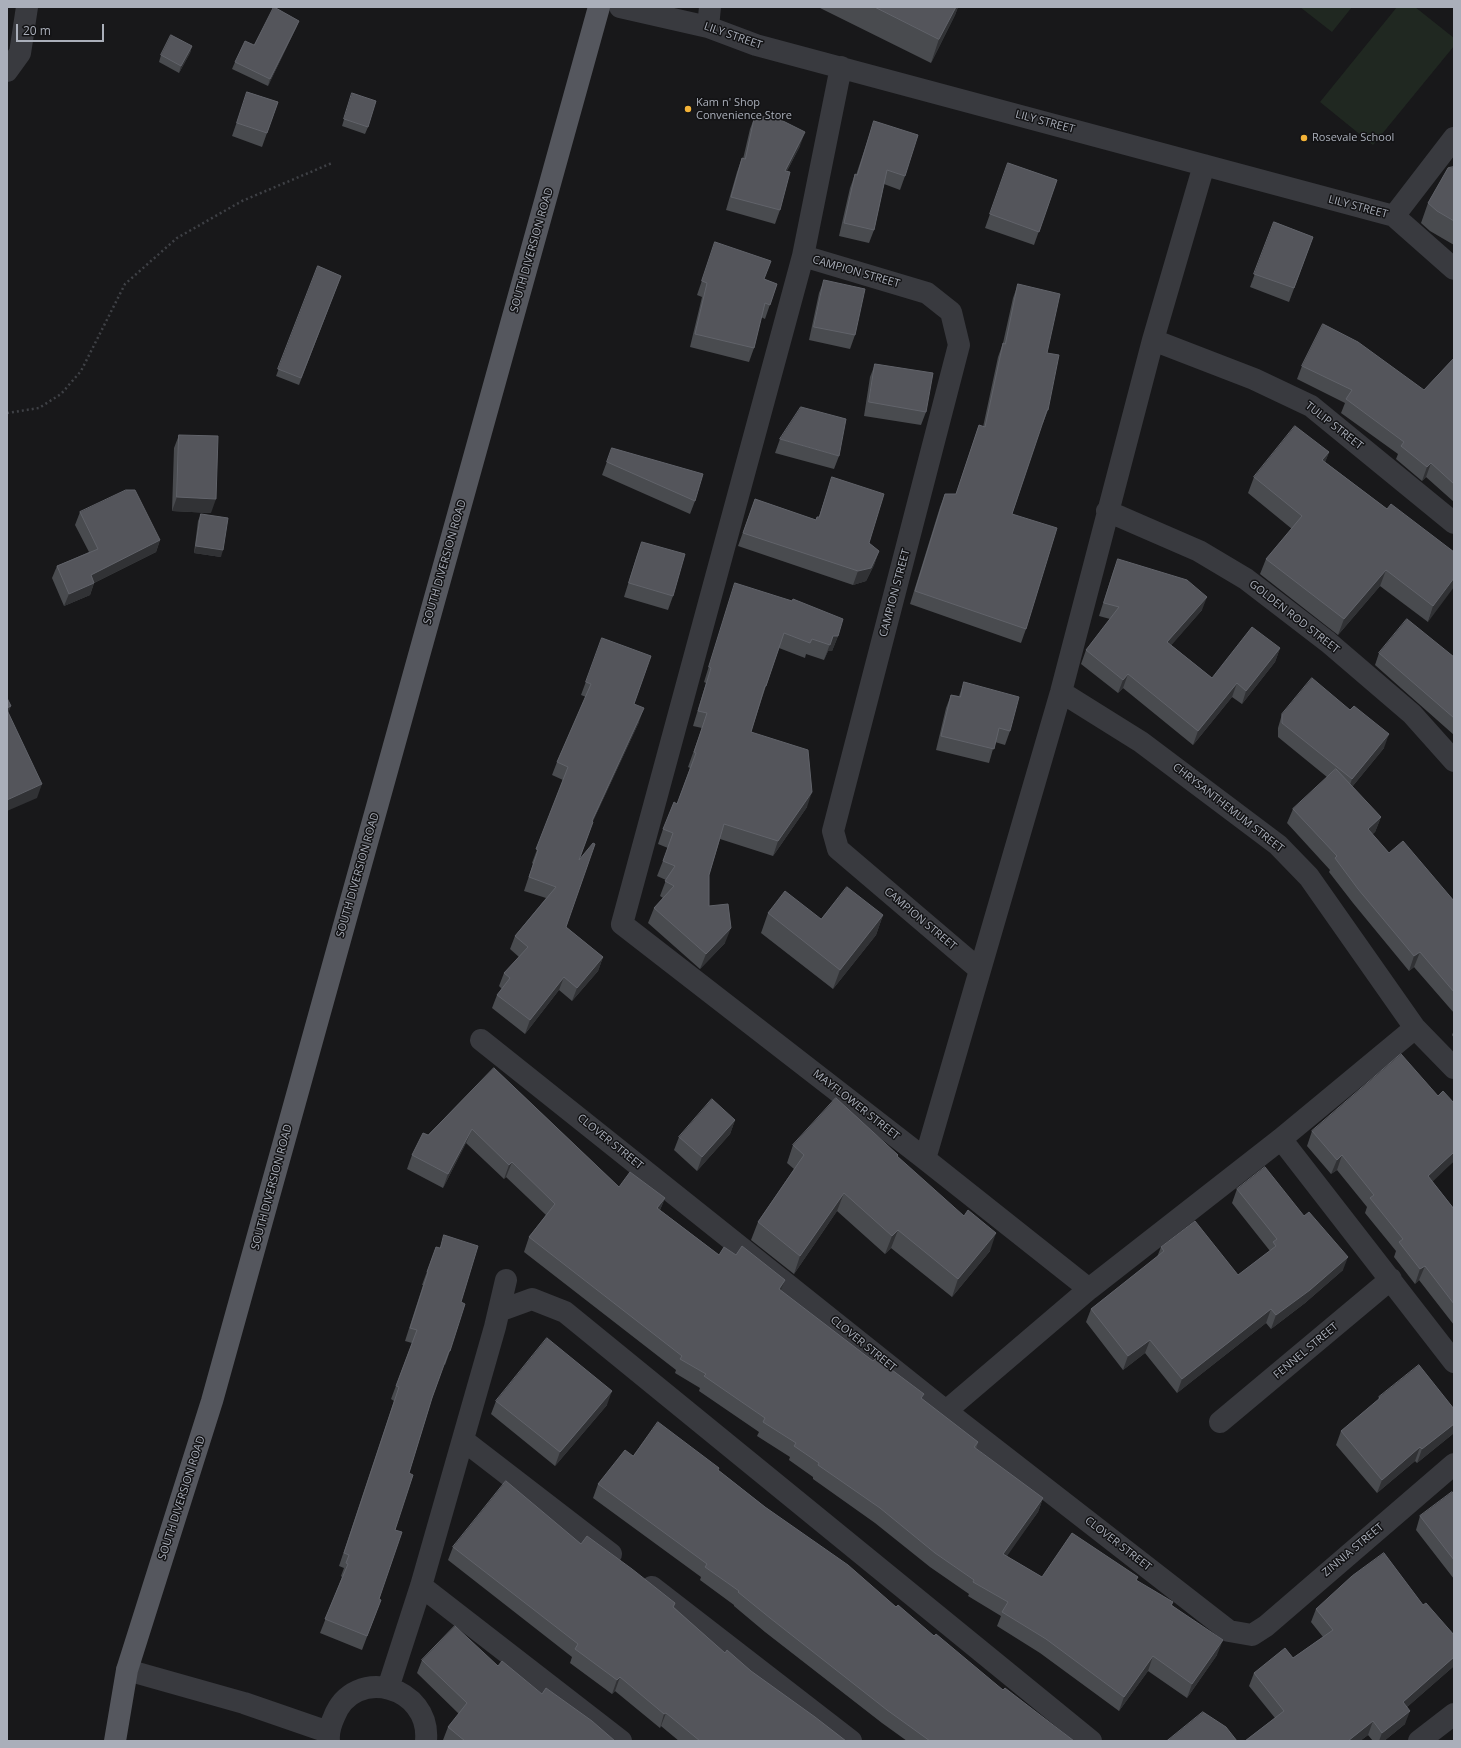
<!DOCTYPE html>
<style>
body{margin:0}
#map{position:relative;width:1461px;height:1748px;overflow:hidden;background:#18181a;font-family:"Open Sans",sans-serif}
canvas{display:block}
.frame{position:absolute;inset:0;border:8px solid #aaafba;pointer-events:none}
.scale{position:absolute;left:16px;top:24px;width:88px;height:18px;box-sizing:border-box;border:2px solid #aaafba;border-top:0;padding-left:5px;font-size:12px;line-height:14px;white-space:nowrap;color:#aaafba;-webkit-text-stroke:3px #131315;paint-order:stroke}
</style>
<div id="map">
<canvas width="1461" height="1748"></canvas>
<div class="frame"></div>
<div class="scale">20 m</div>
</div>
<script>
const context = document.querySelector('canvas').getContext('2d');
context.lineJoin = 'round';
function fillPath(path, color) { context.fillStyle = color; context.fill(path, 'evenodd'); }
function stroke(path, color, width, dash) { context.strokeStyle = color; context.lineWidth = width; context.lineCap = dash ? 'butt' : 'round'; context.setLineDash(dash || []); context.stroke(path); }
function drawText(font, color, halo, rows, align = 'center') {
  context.font = font + ' "Open Sans",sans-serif'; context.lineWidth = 3; context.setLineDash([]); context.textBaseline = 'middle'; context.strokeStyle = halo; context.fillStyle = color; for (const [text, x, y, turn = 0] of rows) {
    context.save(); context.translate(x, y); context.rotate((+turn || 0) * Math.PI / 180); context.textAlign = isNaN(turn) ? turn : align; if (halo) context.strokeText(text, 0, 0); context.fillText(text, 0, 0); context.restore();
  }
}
const green = new Path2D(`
 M1300 7H1352L1332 32Z
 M1397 7H1415L1454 38V46L1373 145 1320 102Z`);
const path = new Path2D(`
 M7 413 39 408 61 394 81 371 125 284 177 238 242 201 332 163`);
const minor = new Path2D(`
 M620 7 708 27 756 45 1394 216 1454 269
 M708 27 710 7
 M841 67 803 256 622 924 925 1159 1089 1289
 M7 71 20 53 27 7
 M1394 216 1454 138
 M803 256 927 293 951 312 959 345 833 831 838 849 980 970
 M1153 340 1254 379 1311 406 1454 523
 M1107 511 1199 551 1246 579 1328 642 1412 714 1454 761
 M1061 692 1141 742 1278 845 1309 877 1415 1028 1454 1068
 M481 1040 946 1411 1229 1631 1252 1635 1266 1626 1454 1464
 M1281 1139 1454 1362
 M925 1159 1061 692 1153 340 1204 165
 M499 1311 532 1299 565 1312 1091 1741
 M946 1411 1089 1289 1281 1139 1415 1028
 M1220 1422 1391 1279
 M463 1440 611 1554
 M421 1586 621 1741
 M652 1587 851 1741
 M127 1670 244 1703 328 1732
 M388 1688 421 1586 495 1327 506 1280
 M329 1741C328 1732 330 1726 334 1717 354 1665 431 1686 426 1741
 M1419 1741 1454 1714`);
const major = new Path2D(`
 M115 1741 127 1670 212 1401 599 7`);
const wall = new Path2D(`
 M818 7H958L955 15 931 63Z
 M299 21 296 28 268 86 232 69 235 62 254 45Z
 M192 46 190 53 179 73 159 62 161 55Z
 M247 92 278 102 262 147 232 136Z
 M350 100 368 127 365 134 342 126Z
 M755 116 800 146 787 171 780 210 775 224 726 210 737 172 742 158 743 159 750 129Z
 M874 121 905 176 900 190 884 184 874 230 869 243 839 236 850 188 855 174 856 175Z
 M1008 163 1057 180 1034 245 985 228Z
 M1454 167V245L1430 231 1421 223 1428 203Z
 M1274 222 1313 237 1289 302 1250 287Z
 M715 242 764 279 777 284 765 319 761 317 754 348 749 362 690 347 702 297 697 295Z
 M318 266 341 276 299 385 276 376Z
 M824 280 855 335 850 349 809 340 819 293Z
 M1018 284 1047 353 1048 410 1043 423H1042L1012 514 1026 629 1021 643 910 604 940 507 945 494H956L979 425 983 427 998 357 1003 343 1013 298Z
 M1454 358V502L1426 477 1422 481 1396 459 1398 454 1341 413 1345 403 1297 379 1302 366 1424 390Z
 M875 364 926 412 921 425 864 416 870 377Z
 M179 435 211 513 172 511 174 448Z
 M780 439 839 456 834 469 775 453Z
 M612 448 695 501 690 514 602 475Z
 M1329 452 1325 462 1387 509 1454 552 1428 622 1380 586 1338 635 1260 574 1266 559 1292 529 1248 493 1254 477Z
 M832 477 869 543 879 551 874 565 866 581 853 585 738 546 755 499 816 520 819 517Z
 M80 512 160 540 156 552 94 583 90 595 64 606 52 578 57 566 89 552 75 525Z
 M201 514 221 557 194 553 198 521Z
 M642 542 673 596 668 610 624 597 637 555Z
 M1118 559 1202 610 1171 645 1212 678 1280 648 1275 662 1242 704 1232 697 1193 745 1123 688 1118 693 1081 664 1086 650 1110 619 1099 616 1113 572Z
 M735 583 838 636 832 651H828L824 660 806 654 805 658 779 648 766 686 761 701 751 732 807 807 773 856 720 839 709 875V906L725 943 700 969 648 923 654 908 663 898 660 896 666 880 657 876 668 848 658 844 663 829 677 804 690 768 688 767 702 728 693 726 706 683 704 682 730 598Z
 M602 638 634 704 639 722 593 821 579 860 566 927 603 957 598 971 572 1001 559 990 525 1034 492 1008 497 995 502 989 499 986 504 973 519 957 510 949 515 936 546 898 524 891 533 864 532 863 563 780 552 775 557 762 586 697 581 695Z
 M1379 653 1454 657V735L1375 665Z
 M964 682 1010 731 1005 745 995 742 989 763 936 750 946 708 951 695 959 696Z
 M1282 714 1384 748 1352 787 1381 817 1375 832 1372 834 1389 853 1454 901V1013L1414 967 1409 971 1353 903 1329 872 1330 870 1287 823 1293 809 1327 777 1278 737V728Z
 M768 913 821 919 883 915 876 935 833 989 761 933Z
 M1454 1030V1038L1452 1035Z
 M494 1068 619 1187 665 1198 660 1210 719 1255H736L785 1280 781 1291 978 1442 976 1449 1043 1498 1038 1512 1006 1556 1042 1577H1138L1136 1581 1173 1602 1172 1605 1217 1655 1187 1698 1148 1671 1119 1711 1040 1653 997 1626 1001 1616 968 1596 969 1594 930 1567 875 1523 813 1479V1477L789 1460 790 1457 757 1436 759 1432 699 1391 700 1388 675 1373 676 1370 524 1252 529 1237 546 1215 506 1177 504 1179 466 1143 443 1188 407 1169 412 1155 428 1135Z
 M1438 1096 1454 1103V1161L1432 1181 1454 1209V1325L1419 1280 1415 1284 1394 1257 1396 1251 1365 1213 1367 1207 1337 1170 1331 1174 1307 1146 1312 1131Z
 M735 1120 730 1134 697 1171 674 1150 679 1137Z
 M793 1145 898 1155 897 1156 990 1251 952 1297 891 1248 885 1254 837 1211 794 1274 751 1240 758 1222 794 1169 787 1163Z
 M1237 1189 1343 1270 1305 1303 1271 1329 1266 1323 1177 1393 1145 1353 1123 1370 1086 1322 1091 1309 1157 1257 1161 1247 1238 1275 1270 1251 1232 1203Z
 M436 1247 461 1302 450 1351 445 1365 444 1364 432 1398 409 1473 395 1530 376 1613 362 1650 320 1633 342 1577 341 1576 344 1568 339 1566 394 1401 391 1399 412 1343 405 1341 423 1285H422Z
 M1379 1397 1454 1409V1433L1417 1463 1415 1461 1377 1493 1336 1445 1341 1431 1378 1400Z
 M496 1401 607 1405 555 1466 491 1414Z
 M633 1456 718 1470 765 1507 896 1607 1003 1690 1074 1741H907L882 1723 765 1632 734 1606V1605L700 1580 701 1577 593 1498 598 1484Z
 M1454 1493V1579L1416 1530 1420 1516Z
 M581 1544 675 1603 674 1607 725 1653 751 1671 846 1741H679L661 1726 660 1728 615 1691 612 1694 570 1663 572 1657 448 1560 453 1547Z
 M1423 1605 1454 1635V1666L1407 1707 1405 1724 1384 1741H1373L1368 1735 1360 1741H1245L1275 1718 1249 1686 1254 1673 1293 1658 1323 1637 1311 1622 1316 1609Z
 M422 1660 498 1666 615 1741H444L443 1740 448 1727 459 1714 417 1673Z`);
const shadedWall = new Path2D(`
 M955 7H958L955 15 931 63 939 39Z
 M299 21 296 28 268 86 270 79Z
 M192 46 190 53 179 73 181 66Z
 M805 132 800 146 780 184 785 171Z
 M1329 452 1323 468 1322 460Z
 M1431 463 1426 477 1422 481 1427 467Z
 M177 497 216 499 211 513 172 511Z
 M160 540 156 552 94 583 90 595 64 606 69 594 91 575Z
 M196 546 223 550 221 557 194 553Z
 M879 551 874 565 866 581 853 585 858 571Z
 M1386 570 1380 586 1338 635 1344 619Z
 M1454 578V587L1428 622 1433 606Z
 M1207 597 1202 610 1162 656 1167 642Z
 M833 636H838L832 651H828L824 660Z
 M1280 648 1275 662 1242 704 1246 691Z
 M1128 674 1123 688 1118 693 1123 680Z
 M1237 683 1232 697 1193 745 1198 731Z
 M11 706 7 717V708Z
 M644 708 639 722 587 834 592 821Z
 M1389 734 1384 748 1347 793 1352 779Z
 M42 784 37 798 7 811V800Z
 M812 792 807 807 773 856 778 841Z
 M1381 817 1375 832 1363 844 1368 829Z
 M883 915 876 935 833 989 840 970Z
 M731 928 725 943 700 969 706 954Z
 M1420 952 1414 967 1409 971 1414 956Z
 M603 957 598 971 572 1001 577 988Z
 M564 977 559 990 525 1034 530 1020Z
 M735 1120 730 1134 697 1171 702 1157Z
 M472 1129 466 1143 443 1188 448 1174Z
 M1454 1152V1161L1423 1191 1428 1176Z
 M1342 1155 1337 1170 1331 1174 1337 1160Z
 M512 1162 506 1177 504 1179 509 1165Z
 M844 1193 837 1211 794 1274 800 1256Z
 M665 1198 659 1212 657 1208Z
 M898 1230 891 1248 885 1254 892 1236Z
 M996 1233 990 1251 952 1297 958 1279Z
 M1348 1257 1343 1270 1305 1303 1271 1329 1276 1315Z
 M1425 1266 1419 1280 1415 1284 1420 1269Z
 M785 1280 780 1294 779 1289Z
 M1271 1309 1266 1323 1177 1393 1182 1379Z
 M1150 1340 1145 1353 1123 1370 1128 1356Z
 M612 1391 607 1405 555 1466 560 1452Z
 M1454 1424V1433L1417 1463 1422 1449Z
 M1420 1447 1415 1461 1377 1493 1382 1480Z
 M1043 1498 1038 1512 998 1569 1003 1554Z
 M1223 1640 1217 1655 1187 1698 1192 1684Z
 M1153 1656 1148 1671 1119 1711 1124 1697Z
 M1454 1657V1666L1398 1715 1403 1702Z
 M620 1677 615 1691 612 1694 617 1680Z
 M1410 1711 1405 1724 1384 1741H1379L1382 1733Z
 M666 1713 661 1726 660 1728 664 1714Z
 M1373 1721 1368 1735 1360 1741H1348Z`);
const building = new Path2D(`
 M274 7 299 21 270 79 235 62 245 41 254 45Z
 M875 7H956L939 39Z
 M171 35 192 46 181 66 161 55Z
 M247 92 278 102 267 133 237 123Z
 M352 93 376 101 368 127 344 119Z
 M755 116 777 118 805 132 785 171 790 172 780 210 731 197 742 158 745 159Z
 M874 121 918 135 905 176 887 170 874 230 844 223 855 174 857 175Z
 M1008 163 1057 180 1039 232 990 214Z
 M1454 167V221L1437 211 1428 203 1448 168Z
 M1274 222 1313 237 1294 288 1254 274Z
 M715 242 771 261 764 279 777 284 770 305 765 303 754 348 695 334 707 283 702 281Z
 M318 266 341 276 301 378 278 369Z
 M824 280 865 289 855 335 814 327Z
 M1018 284 1060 294 1047 353 1059 355 1048 410H1047L1012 514 1057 528 1026 629 915 591 945 494H956L979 425 985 427 1003 343 1005 344Z
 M1323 324 1358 342 1424 390 1454 358V484L1431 463 1427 467 1401 446 1404 442 1346 399 1352 390 1302 366Z
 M875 364 933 373 926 412 869 402Z
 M801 407 846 419 839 456 780 439Z
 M1295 426 1329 452 1322 460 1387 509 1391 504 1454 552V578L1433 606 1386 570 1344 619 1266 559 1302 516 1254 477Z
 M179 435 218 436 216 499 177 497Z
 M612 448 703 474 695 501 607 462Z
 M832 477 884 494 869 543 879 551 871 568 858 571 743 533 755 499 816 520 817 517H819Z
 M126 490H135L160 540 91 575 94 583 69 594 57 566 98 549 80 512Z
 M201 514 228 518 223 550 196 546Z
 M642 542 685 554 673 596 629 583Z
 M1118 559 1187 580 1207 597 1167 642 1212 678 1252 627 1280 648 1246 691 1237 683 1198 731 1128 674 1123 680 1086 650 1119 607 1104 603Z
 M735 583 792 601 793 599 843 619 838 636H833L830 645 812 639 810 643 784 633 766 686H765L751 732 808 750 812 792 778 841 724 824 709 875V906L728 904 731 928 706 954 654 908 674 886 665 881 675 866 663 861 673 833 663 829 674 802 677 804 696 753 694 752 707 713 698 711 711 668 709 667Z
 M1407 619 1454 657V718L1379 653Z
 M602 638 651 656 634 704 644 708 592 821 593 822 579 860 593 843 595 844 566 927 603 957 577 988 564 977 530 1020 497 995 510 978 504 973 528 947 515 936 556 887 529 877 538 850 536 849 568 767 557 762 591 684 586 682Z
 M1312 678 1350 710 1354 706 1389 734 1352 779 1282 723V714Z
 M964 682 1019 697 1010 731 999 728 994 749 941 736 951 695 960 697Z
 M7 698 11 706 7 708Z
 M7 710 42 784 7 800Z
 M1336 769 1381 817 1368 829 1389 853 1403 841 1454 901V992L1420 952 1414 956 1358 889 1335 858 1337 856 1293 809Z
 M847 887 883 915 840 970 768 913 785 891 821 919Z
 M1401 1054 1438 1096 1443 1091 1454 1103V1152L1428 1176 1454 1209V1304L1425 1266 1420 1269 1399 1242 1403 1239 1370 1198 1374 1195 1342 1155 1337 1160 1312 1131Z
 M494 1068 619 1187 630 1172 665 1198 657 1208 719 1255 724 1247 736 1255 742 1246 785 1280 779 1289 873 1361 876 1358 924 1394 921 1398 978 1442 974 1447 1043 1498 1003 1554 1042 1577 1072 1533 1138 1577 1136 1580 1173 1602 1171 1605 1223 1640 1192 1684 1153 1656 1124 1697 1046 1639 1002 1612 1008 1602 973 1582 974 1580 935 1553 880 1508 818 1465 819 1463 794 1446 796 1443 763 1422 765 1418 704 1376 706 1374 680 1359 682 1356 529 1237 555 1204 512 1162 509 1165 472 1129 448 1174 412 1155 423 1133 428 1135Z
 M836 1098 898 1155 897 1156 964 1216 968 1210 996 1233 958 1279 898 1230 892 1236 844 1193 800 1256 758 1222 804 1155 793 1145Z
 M712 1099 735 1120 702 1157 679 1137Z
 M1265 1167 1304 1216 1309 1212 1348 1257 1310 1290 1276 1315 1271 1309 1182 1379 1150 1340 1128 1356 1091 1309 1164 1251 1161 1247 1195 1221 1238 1275 1276 1246 1273 1242 1277 1239 1237 1189Z
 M444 1235 478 1246 461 1302 465 1304 450 1351H449L432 1398 409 1473 413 1475 395 1530 402 1532 379 1599 381 1600 367 1636 325 1619 348 1564 346 1563 349 1555 344 1553 399 1387 396 1386 417 1330 410 1328 428 1272H427L436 1247 440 1248Z
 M547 1338 612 1391 560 1452 496 1401Z
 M1419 1365 1454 1409V1424L1422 1449 1420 1447 1382 1480 1341 1431 1380 1398 1379 1397Z
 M658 1422 719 1468 718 1470 765 1507 848 1565 896 1607 898 1605 934 1636 936 1634 1003 1690 1005 1688 1074 1741H930L887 1710 770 1618 738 1592 739 1591 705 1567 707 1564 598 1484 625 1450 633 1456Z
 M506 1481 581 1544 587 1536 632 1569 675 1603 673 1607 725 1653 727 1650 751 1671 815 1717 846 1741H700L666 1713 664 1714 620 1677 617 1680 575 1649 578 1644 453 1547Z
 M1452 1492 1454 1493V1560L1420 1516Z
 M1384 1553 1423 1605 1426 1603 1454 1635V1657L1403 1702 1410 1711 1382 1733 1373 1721 1348 1741H1245L1284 1711 1254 1673 1285 1648 1293 1658 1333 1630 1316 1609 1352 1576Z
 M455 1626 498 1666 502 1661 542 1694 546 1688 592 1721 615 1741H465L448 1727 467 1703 422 1660Z
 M1203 1712 1226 1727 1237 1741H1167Z`);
const markers = [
 [688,109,4,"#f3b237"],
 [1304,138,4,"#f3b237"]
];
const streetNames = [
 ["LILY STREET",733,36,19],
 ["LILY STREET",1045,122,15],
 ["LILY STREET",1358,207,15],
 ["SOUTH DIVERSION ROAD",532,250,-74],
 ["CAMPION STREET",856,272,16],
 ["TULIP STREET",1334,426,38],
 ["SOUTH DIVERSION ROAD",445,562,-74],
 ["CAMPION STREET",895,593,-75],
 ["GOLDEN ROD STREET",1294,617,38],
 ["CHRYSANTHEMUM STREET",1228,808,38],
 ["SOUTH DIVERSION ROAD",358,875,-74],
 ["CAMPION STREET",920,919,40],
 ["MAYFLOWER STREET",856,1105,38],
 ["CLOVER STREET",610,1142,39],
 ["SOUTH DIVERSION ROAD",272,1187,-75],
 ["CLOVER STREET",863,1344,39],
 ["FENNEL STREET",1306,1351,-40],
 ["SOUTH DIVERSION ROAD",182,1498,-72],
 ["CLOVER STREET",1118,1544,38],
 ["ZINNIA STREET",1353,1550,-40]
];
const poiNames = [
 ["Kam n' Shop",696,103],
 ["Convenience Store",696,116],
 ["Rosevale School",1312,138]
];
fillPath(green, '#202821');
stroke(path, '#3f4146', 2.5, [2, 3]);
stroke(minor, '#393a3f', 22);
stroke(major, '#55575e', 22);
fillPath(wall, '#494b4f');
fillPath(shadedWall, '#313235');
fillPath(building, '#54555b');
stroke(building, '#61636a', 1);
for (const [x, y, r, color] of markers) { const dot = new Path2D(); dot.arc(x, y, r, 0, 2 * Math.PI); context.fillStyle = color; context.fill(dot); stroke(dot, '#131315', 1.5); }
drawText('11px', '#aaafba', '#131315', streetNames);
drawText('11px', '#aaafba', '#131315', poiNames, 'left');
</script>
